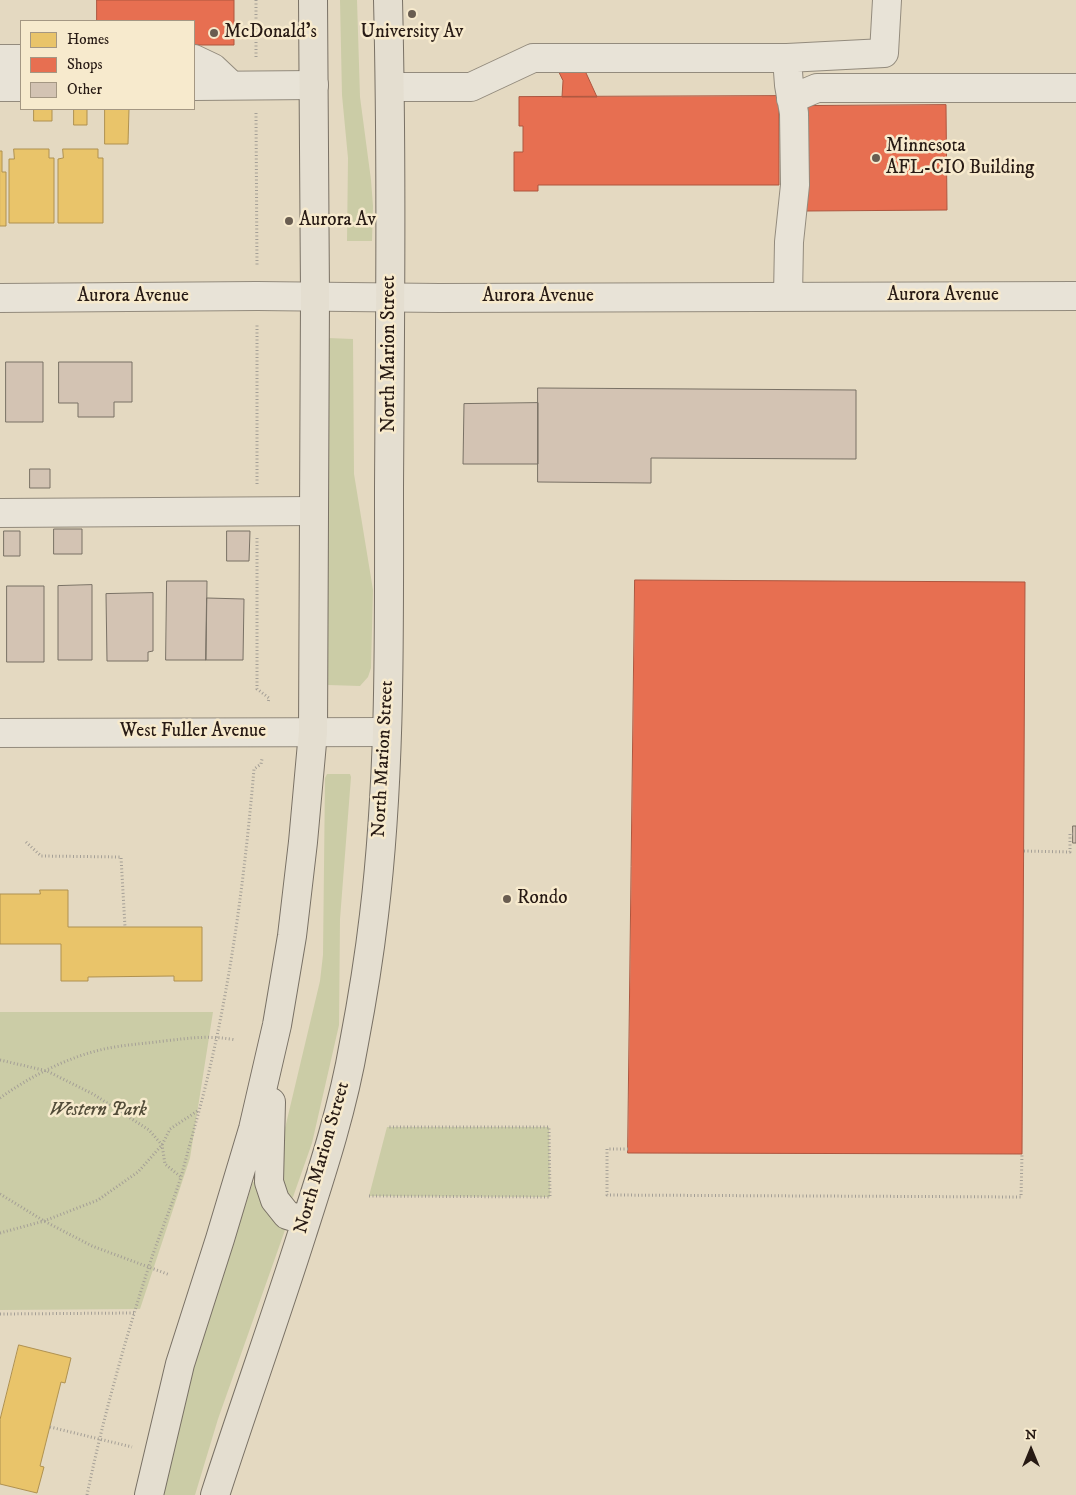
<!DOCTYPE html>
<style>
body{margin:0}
#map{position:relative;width:1076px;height:1495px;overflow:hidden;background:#e4d9c1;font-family:"IM FELL DW Pica",serif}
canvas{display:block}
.legend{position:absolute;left:20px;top:20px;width:175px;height:90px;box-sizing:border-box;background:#f7eacd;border:1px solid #a49783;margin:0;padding:6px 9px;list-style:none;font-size:15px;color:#271a14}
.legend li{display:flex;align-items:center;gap:10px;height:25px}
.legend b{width:25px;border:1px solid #a49783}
.north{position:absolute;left:1006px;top:1425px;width:50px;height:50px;-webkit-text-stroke:4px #f7eacd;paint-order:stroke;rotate:0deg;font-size:14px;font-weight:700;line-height:20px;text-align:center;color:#271a14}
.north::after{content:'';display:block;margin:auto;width:18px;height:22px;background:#271a14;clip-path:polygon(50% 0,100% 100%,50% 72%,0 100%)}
</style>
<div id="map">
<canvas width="1076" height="1495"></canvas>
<ul class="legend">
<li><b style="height:14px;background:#e9c46a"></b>Homes</li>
<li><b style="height:14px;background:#e76f51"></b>Shops</li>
<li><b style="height:14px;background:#d3c3b3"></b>Other</li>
</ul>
<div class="north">N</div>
</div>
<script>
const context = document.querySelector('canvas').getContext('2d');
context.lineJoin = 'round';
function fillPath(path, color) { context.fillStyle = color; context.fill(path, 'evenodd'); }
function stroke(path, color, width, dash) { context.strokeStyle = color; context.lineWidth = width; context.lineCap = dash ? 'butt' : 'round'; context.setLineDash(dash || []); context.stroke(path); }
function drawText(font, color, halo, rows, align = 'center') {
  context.font = font + ' "IM FELL DW Pica",serif'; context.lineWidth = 5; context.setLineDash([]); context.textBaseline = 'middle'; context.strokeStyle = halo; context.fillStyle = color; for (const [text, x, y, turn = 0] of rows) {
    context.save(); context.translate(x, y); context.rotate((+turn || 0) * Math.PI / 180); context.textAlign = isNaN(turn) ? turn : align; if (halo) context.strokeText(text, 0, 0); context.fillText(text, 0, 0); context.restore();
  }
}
const green = new Path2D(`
 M340 0H357L360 97 371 180 373 206 372 241H347L348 158 342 95Z
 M328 338 353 339 354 474 373 590 371 668 368 677 360 686 328 685Z
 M327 774H350L351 777 340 919 339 1025 312 1143 293 1197 291 1199 284 1190 280 1179 281 1145 320 981 323 955 325 778Z
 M0 1012H213L190 1158 140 1309 0 1310Z
 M387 1127H549L550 1197 369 1196Z
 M253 1182 257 1183C261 1203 269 1217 285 1230L218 1419 195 1495H164C183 1387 219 1286 253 1182Z`);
const homes = new Path2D(`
 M34 109H52V121H34Z
 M74 109H87V125H74Z
 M105 109H129L128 144H105Z
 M14 149H49V158H54V223H9V159H14Z
 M63 149H98V158H103V223H58V159L63 158Z
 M0 151H2V172H6V226H0Z
 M40 890H68V927H202V981H174V976L88 977V981H61V944H0V894H40Z
 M19 1345 71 1358 65 1383 61 1382 40 1466 44 1467 37 1493 0 1484V1420Z`);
const shops = new Path2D(`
 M97 0H234V45H194V21H97Z
 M549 51H576L597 97H562L563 81Z
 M779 96V185H538V191H514V152H523V126H519V97Z
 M946 105 947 210 806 211V106Z
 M635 580 1025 582 1022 1154 628 1153Z`);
const building = new Path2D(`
 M6 362H43V422H6Z
 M59 362H132V402H114V417H78V403H59Z
 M538 388 856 390V459L651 458V483L538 482Z
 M538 403V464H463L464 404Z
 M30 469H50V488H30Z
 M54 529H82V554H54Z
 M4 531H20V556H4Z
 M227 531H250L249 561H227Z
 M167 581H207L206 660H166Z
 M92 585V660H58V586Z
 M7 586H44V662H7Z
 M153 593V651L148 652V661H107L106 594Z
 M207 598 244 599 243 660H206Z
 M1073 826H1076V843H1073Z`);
const path = new Path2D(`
 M256 57V0
 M256 113 257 267
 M257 484V323
 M257 538V689L269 698 268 703
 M26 842 41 856 121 857 125 927
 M1024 851 1070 852V834H1073
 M0 1060 47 1071 93 1094 149 1130 162 1145 165 1164 181 1177
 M0 1098C28 1078 62 1060 96 1051 118 1045 141 1044 164 1041 190 1038 209 1035 236 1040
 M628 1149H607V1195L1021 1197 1022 1154
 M0 1194 44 1221 92 1246 170 1275
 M369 1196 550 1197 549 1127H387
 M0 1233 44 1221 98 1200 138 1172 162 1145 170 1129 199 1110
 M0 1314 134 1313
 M50 1427 132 1447
 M87 1495C103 1418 124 1344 148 1269 158 1238 171 1208 181 1177 187 1155 193 1133 199 1111 229 1000 244 884 254 769L261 764 262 759`);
const minor = new Path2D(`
 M787 58 789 85 794 113 795 185 789 242 788 296
 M0 59H21
 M194 59 213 68 231 85
 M194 86 314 85
 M0 87H21
 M390 87H471L533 58H787L884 53 887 0
 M791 99 817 88H1076
 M0 298 257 296 440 298 1076 296
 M0 513 314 511
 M0 733 386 732`);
const major = new Path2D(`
 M271 1102 269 1182 275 1200 287 1215 306 1221
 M149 1495 180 1364 220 1239 253 1129 277 1025 292 936 303 842 313 732 315 296 313 0
 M215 1495C243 1408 274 1322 302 1234 322 1172 343 1108 354 1043 362 1001 369 958 374 915 391 775 389 629 389 488 390 326 392 163 388 0`);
const markers = [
 [412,14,5,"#695d51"],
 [214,33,5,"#695d51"],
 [876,158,5,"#695d51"],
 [289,221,5,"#695d51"],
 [507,899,5,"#695d51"]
];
const poiNames = [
 ["McDonald's",224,33],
 ["University Av",412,33,"center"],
 ["Minnesota",886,147],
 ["AFL-CIO Building",886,169],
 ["Aurora Av",299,221],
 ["Rondo",517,899]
];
const streetNames = [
 ["Aurora Avenue",943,296],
 ["Aurora Avenue",133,297],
 ["Aurora Avenue",538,297],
 ["North Marion Street",390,354,-90],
 ["West Fuller Avenue",193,732],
 ["North Marion Street",384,759,-87],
 ["North Marion Street",323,1158,-74]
];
const parkNames = [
 ["Western Park",98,1111]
];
fillPath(green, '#cbcca6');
fillPath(homes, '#e9c46a');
stroke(homes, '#af9150', 1);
fillPath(shops, '#e76f51');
stroke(shops, '#ad563f', 1);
fillPath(building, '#d3c3b3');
stroke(building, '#797165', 1);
stroke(minor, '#938b7d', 30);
stroke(major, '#797165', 30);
stroke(path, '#a49f96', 3, [1, 2.5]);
stroke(minor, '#e8e3d7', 28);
stroke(major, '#e4ded0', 28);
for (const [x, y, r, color] of markers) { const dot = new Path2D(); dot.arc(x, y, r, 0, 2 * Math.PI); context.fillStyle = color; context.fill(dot); stroke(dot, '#f7eacd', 2); }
drawText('19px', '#271a14', '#f7eacd', poiNames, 'left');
drawText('19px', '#271a14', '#f7eacd', streetNames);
drawText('italic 19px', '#524c39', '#f7eacd', parkNames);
</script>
